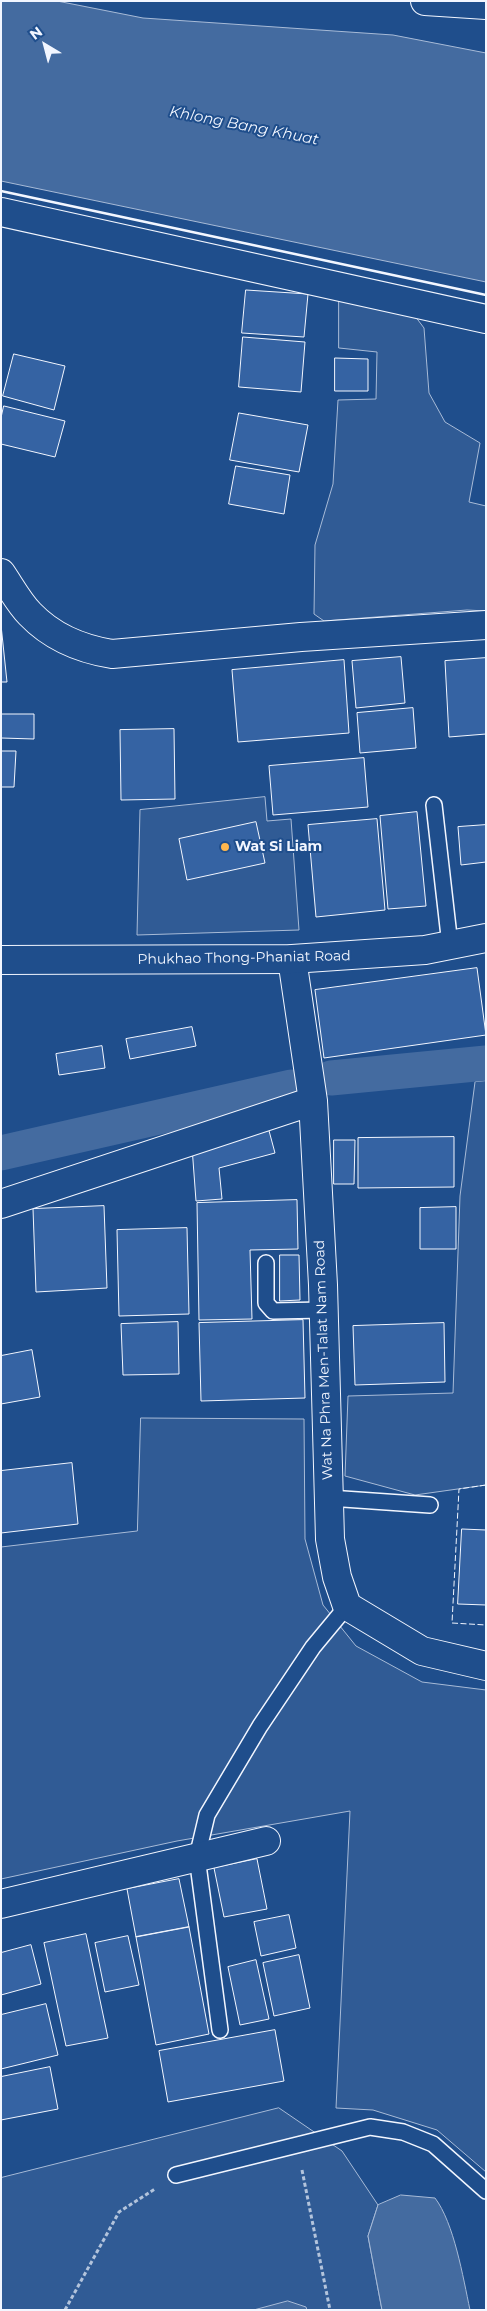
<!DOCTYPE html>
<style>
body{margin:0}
#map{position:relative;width:487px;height:2311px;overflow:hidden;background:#1f4e8c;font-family:Montserrat,sans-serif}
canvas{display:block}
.frame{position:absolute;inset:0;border:2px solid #f2f6ff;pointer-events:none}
.north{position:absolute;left:20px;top:20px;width:50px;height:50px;-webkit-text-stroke:4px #1f4e8c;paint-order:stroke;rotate:323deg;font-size:14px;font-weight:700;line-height:20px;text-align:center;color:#f2f6ff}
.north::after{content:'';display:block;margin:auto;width:18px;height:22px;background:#f2f6ff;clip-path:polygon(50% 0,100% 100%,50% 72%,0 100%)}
</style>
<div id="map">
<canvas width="487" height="2311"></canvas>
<div class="frame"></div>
<div class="north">N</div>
</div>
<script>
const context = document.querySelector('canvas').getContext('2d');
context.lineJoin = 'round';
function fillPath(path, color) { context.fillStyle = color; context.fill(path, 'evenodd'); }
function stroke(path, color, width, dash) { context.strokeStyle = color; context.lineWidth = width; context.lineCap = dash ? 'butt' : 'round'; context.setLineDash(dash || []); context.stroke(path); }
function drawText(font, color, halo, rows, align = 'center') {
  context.font = font + ' Montserrat,sans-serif'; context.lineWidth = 4; context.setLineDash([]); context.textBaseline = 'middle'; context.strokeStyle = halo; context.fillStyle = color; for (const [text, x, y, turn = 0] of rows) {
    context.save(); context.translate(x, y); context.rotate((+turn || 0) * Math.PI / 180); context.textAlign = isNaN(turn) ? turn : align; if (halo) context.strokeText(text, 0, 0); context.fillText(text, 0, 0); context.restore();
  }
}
const built = new Path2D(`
 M339 294 412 312 424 328 429 393 445 422 480 443 469 502 486 506V611L467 610 324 621 314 614 315 545 333 484 338 400 376 399 377 352 339 348Z
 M265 797 267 821 291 819 299 930 137 935 140 810Z
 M486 1081V1485L415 1495 345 1476 348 1396 453 1393 460 1196 475 1082Z
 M141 1418 304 1419 305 1539 323 1605 356 1646 422 1682 486 1690V2172L437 2130 373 2110 336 2108 350 1811 177 1841 1 1879V1547L137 1531Z
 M279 2108 342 2151 378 2205 368 2236 382 2310H1V2178Z`);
const water = new Path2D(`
 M1 1H57L143 18 393 35 486 53V282L1 181Z
 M401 2195 435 2198C454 2223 463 2277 470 2310H382L368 2236 378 2205Z
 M288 2301 306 2307 307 2310H254Z`);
const canal = new Path2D(`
 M331 1078 486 1063
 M1 1153 291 1087`);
const building = new Path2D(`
 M246 290 308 294 304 337 242 333Z
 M243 337 305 342 301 392 239 387Z
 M14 354 65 366 54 410 3 396Z
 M335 358 368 359V391H335Z
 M4 406 65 421 55 457 1 444V418Z
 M239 413 308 425 299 472 230 460Z
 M236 466 290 475 284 514 229 504Z
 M1 625 7 682H1Z
 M401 657 405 703 356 708 352 661Z
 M486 658V734L449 737 445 661Z
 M344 660 349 733 238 742 232 670Z
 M413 708 416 748 360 753 357 713Z
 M1 714H34V739L1 738Z
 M174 729 175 799 121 800 120 730Z
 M1 751H16L14 787H1Z
 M364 758 368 807 273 815 269 766Z
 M417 812 426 906 388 909 380 816Z
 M377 819 385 910 316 917 308 825Z
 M256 822 265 863 187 880 179 839Z
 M486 825V862L461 865 458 827Z
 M477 968 486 1035 324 1058 315 990Z
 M192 1027 196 1046 130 1059 126 1039Z
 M102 1046 105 1068 59 1075 56 1054Z
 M268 1127 275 1153 219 1168 222 1199 196 1201 192 1147Z
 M454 1137V1187L358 1188V1138Z
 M334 1140H355L354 1184H334Z
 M297 1200 298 1249 250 1250 252 1319 199 1320 197 1203Z
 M104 1206 107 1288 36 1292 33 1209Z
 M456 1207V1249H420V1208Z
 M187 1228 189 1314 119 1316 117 1230Z
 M280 1255H299L300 1300 280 1301Z
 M303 1320 305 1398 201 1401 199 1323Z
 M178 1322 179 1374 123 1375 121 1324Z
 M444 1323 445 1382 355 1385 353 1326Z
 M32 1350 40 1397 1 1404V1356Z
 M72 1463 78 1524 1 1533V1471Z
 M462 1529 486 1530V1605L458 1604Z
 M257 1859 267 1909 224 1917 214 1868Z
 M179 1879 189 1927 136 1937 127 1889Z
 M289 1915 296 1948 261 1956 254 1922Z
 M189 1927 209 2034 156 2045 136 1937Z
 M86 1934 108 2038 66 2046 44 1943Z
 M128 1936 139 1985 105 1992 95 1943Z
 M31 1945 41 1984 1 1995V1953Z
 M299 1955 310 2008 274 2016 263 1963Z
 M256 1960 269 2019 240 2025 228 1967Z
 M46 2004 58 2055 1 2069V2015Z
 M275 2030 284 2081 168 2102 159 2051Z
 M50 2067 58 2109 1 2120V2077Z`);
const path = new Path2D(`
 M302 2170 330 2310
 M65 2310 119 2212 155 2189`);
const service = new Path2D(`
 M434 805 450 945
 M266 1263V1303L273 1311 323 1310
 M329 1498 430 1505
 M220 2030 197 1857 207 1815 260 1726 313 1647 347 1606
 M176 2175 370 2127 403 2132 433 2144 486 2191`);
const minor = new Path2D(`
 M425 1 486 5
 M1 212 486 319
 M1 573C10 586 19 603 30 614 51 636 81 649 112 654L301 637 486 625
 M292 959 313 1101 323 1285 330 1539 337 1577 347 1606 422 1651 486 1666
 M1 1204 313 1101
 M1 1904 266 1841`);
const tertiary = new Path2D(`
 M1 960 292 959 425 950 486 938`);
const fence = new Path2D(`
 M486 1485 459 1489 452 1623 486 1625`);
const wall = new Path2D(`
 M1 191 486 295`);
const markers = [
 [225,847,5,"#ffb74d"]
];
const poiNames = [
 ["Wat Si Liam",235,847]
];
const streetNames = [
 ["Phukhao Thong-Phaniat Road",244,958,-1],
 ["Wat Na Phra Men-Talat Nam Road",324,1360,-92]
];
const waterNames = [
 ["Khlong Bang Khuat",244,126,11]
];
fillPath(built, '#305b95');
stroke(built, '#a8bbd7', 1);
fillPath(water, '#446ba0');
stroke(water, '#a8bbd7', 1);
stroke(canal, '#446ba0', 35);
fillPath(building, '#3563a3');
stroke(building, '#f2f6ff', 1);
stroke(service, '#f2f6ff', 18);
stroke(minor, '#f2f6ff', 30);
stroke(tertiary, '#f2f6ff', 30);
stroke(path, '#b3c4dc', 3, [4, 2.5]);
stroke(service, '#1f4e8c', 15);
stroke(minor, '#1f4e8c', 28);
stroke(tertiary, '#1f4e8c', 28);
stroke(fence, '#f2f6ff', 1, [6, 2.5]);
stroke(wall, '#f2f6ff', 2.5);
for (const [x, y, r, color] of markers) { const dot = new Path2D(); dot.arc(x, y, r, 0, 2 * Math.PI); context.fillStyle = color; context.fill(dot); stroke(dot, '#1f4e8c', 2); }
drawText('bold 14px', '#f2f6ff', '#1f4e8c', poiNames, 'left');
drawText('14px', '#f2f6ff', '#1f4e8c', streetNames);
drawText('italic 15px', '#f2f6ff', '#1f4e8c', waterNames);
</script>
